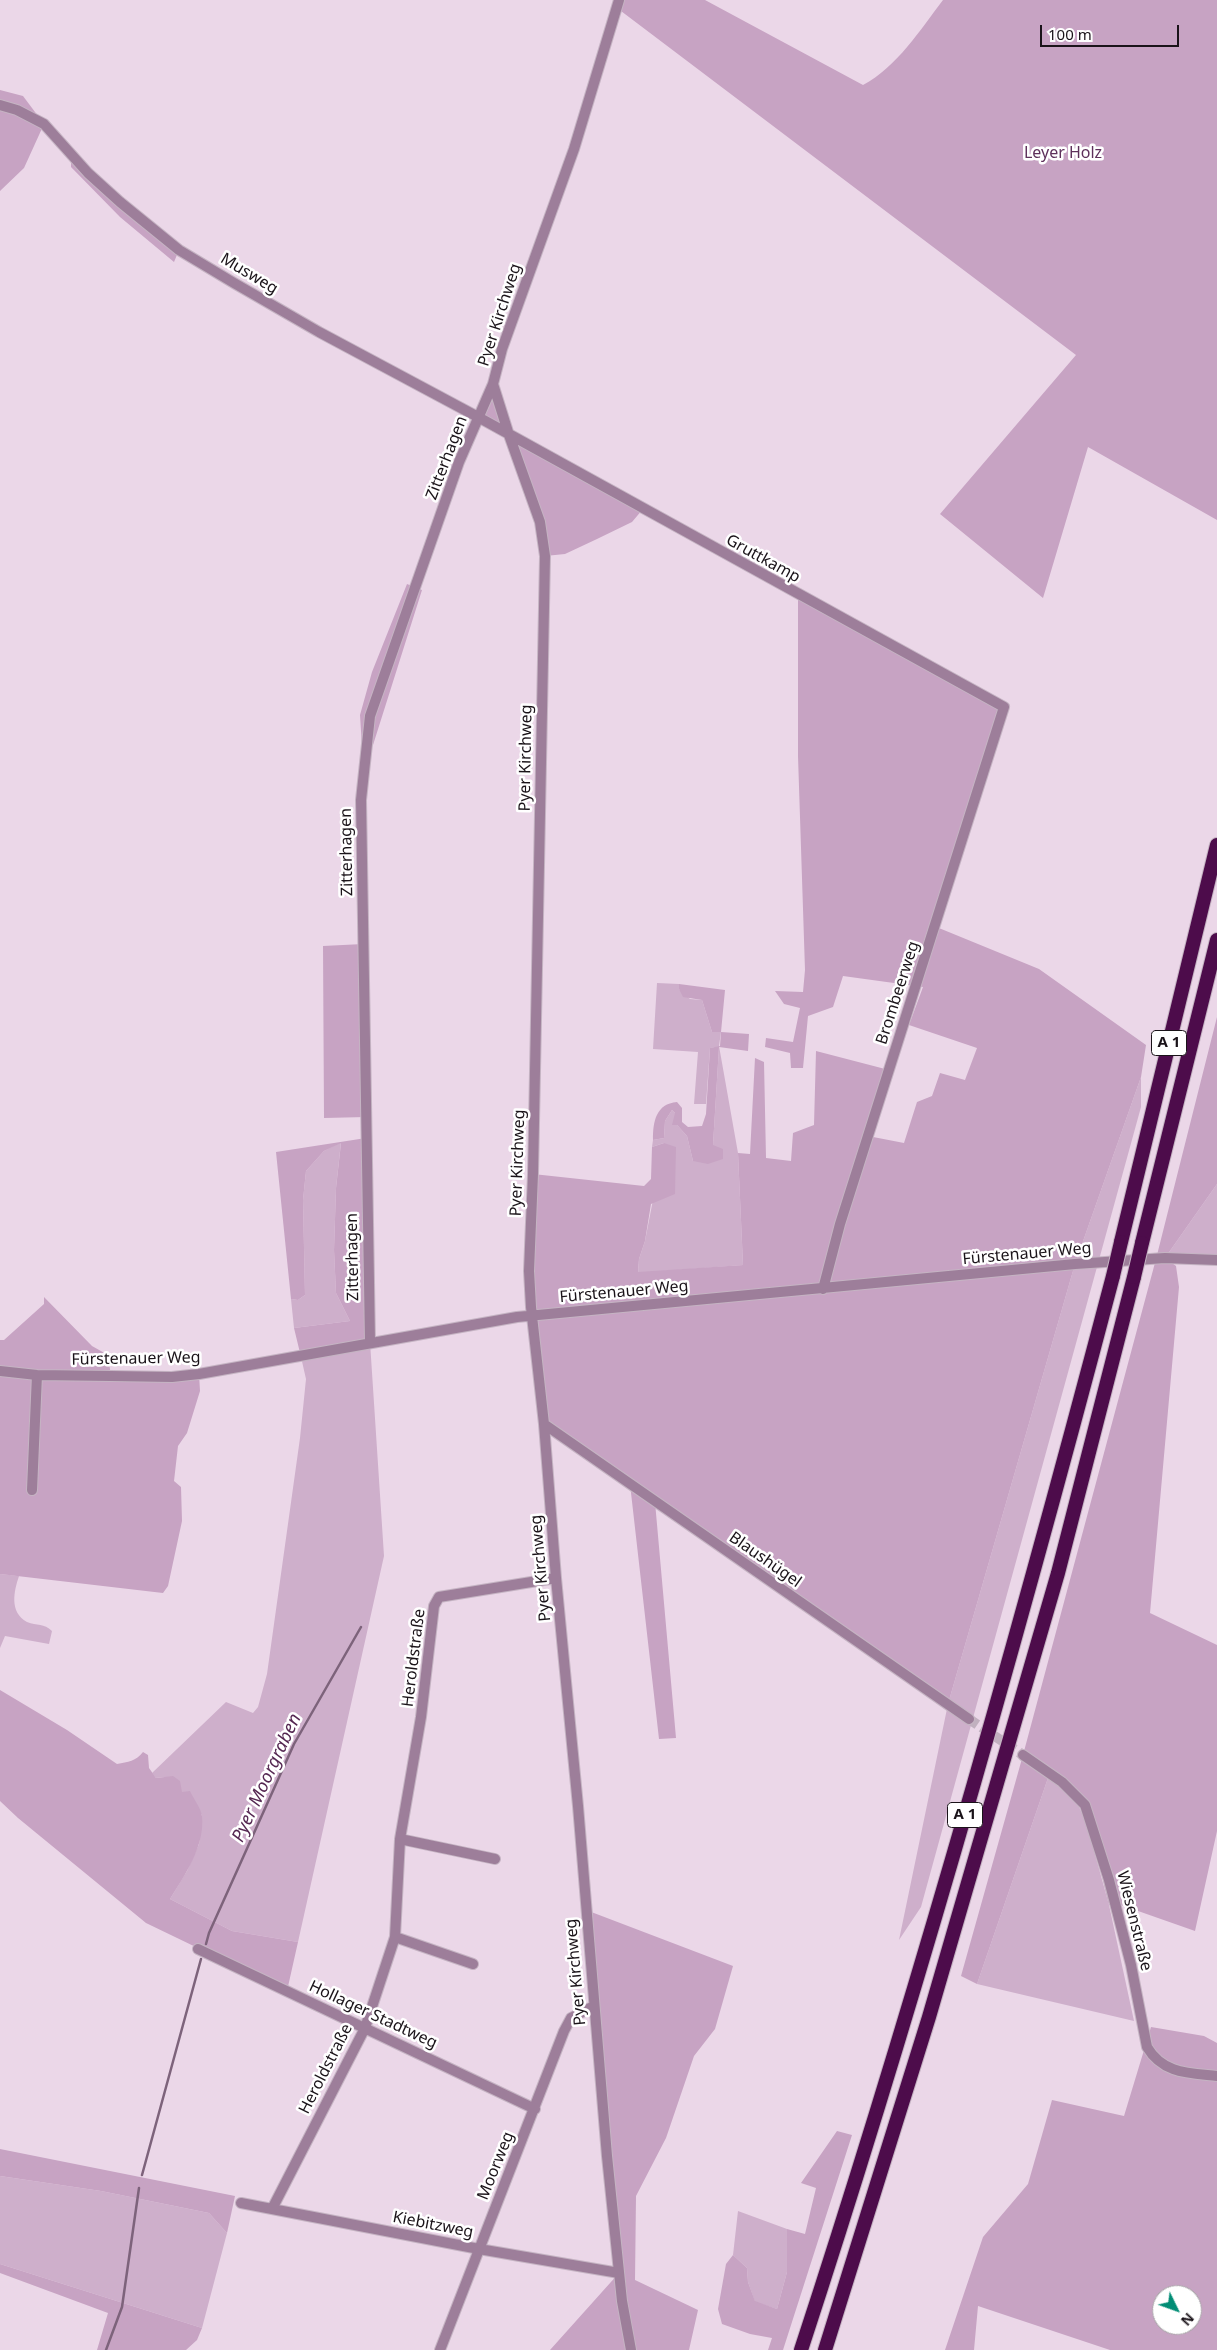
<!DOCTYPE html>
<meta charset="utf-8">
<style>
body{margin:0}
#map{position:relative;width:1217px;height:2350px;overflow:hidden;background:#ebd7e8;font-family:"Noto Sans",sans-serif}
canvas{display:block}
.north{position:absolute;left:1152px;top:2285px;width:50px;height:50px;box-sizing:border-box;background:#fff;border:1px solid #a3a1a3;border-radius:50%;rotate:132deg;font-size:14px;font-weight:700;line-height:20px;text-align:center;color:#1a1319}
.north::after{content:'';display:block;margin:auto;width:18px;height:22px;background:#018d75;clip-path:polygon(50% 0,100% 100%,50% 72%,0 100%)}
.scale{position:absolute;left:1040px;top:25px;width:139px;height:22px;box-sizing:border-box;border:2px solid #1a1319;border-top:0;padding-left:6px;font-size:15px;line-height:18px;white-space:nowrap;color:#1a1319;-webkit-text-stroke:4px #fff;paint-order:stroke}
</style>
<div id="map">
<canvas width="1217" height="2350"></canvas>
<div class="north">N</div>
<div class="scale">100 m</div>
</div>
<script>
const context = document.querySelector('canvas').getContext('2d');
context.lineJoin = 'round';
function fillPath(path, color) { context.fillStyle = color; context.fill(path, 'evenodd'); }
function stroke(path, color, width, dash) { context.strokeStyle = color; context.lineWidth = width; context.lineCap = dash ? 'butt' : 'round'; context.setLineDash(dash || []); context.stroke(path); }
function drawText(font, color, halo, rows, align = 'center') {
  context.font = font + ' "Noto Sans",sans-serif'; context.lineWidth = 5; context.setLineDash([]); context.textBaseline = 'middle'; context.strokeStyle = halo; context.fillStyle = color; for (const [text, x, y, turn = 0] of rows) {
    context.save(); context.translate(x, y); context.rotate((+turn || 0) * Math.PI / 180); context.textAlign = isNaN(turn) ? turn : align; if (halo) context.strokeText(text, 0, 0); context.fillText(text, 0, 0); context.restore();
  }
}
const green = new Path2D(`
 M657 983 679 984V989L690 999 702 1000 712 1032H721L719 1046 738 1153 743 1265 638 1273 639 1259 645 1241 664 1143 652 1147 653 1140 664 1138 665 1121 672 1110 675 1113 677 1125 687 1136 693 1161 713 1145 719 1047 710 1048 706 1104H694L698 1052 653 1049Z
 M1141 1077V1107L921 1907 899 1940 948 1704 1075 1264Z
 M341 1142 336 1188 334 1250 336 1293 350 1321 294 1328 291 1299 298 1300 305 1295 303 1200 306 1171 324 1151Z
 M1217 1184V1260L1165 1258Z
 M370 1342 384 1556 298 1942 232 1931 170 1899 187 1871 199 1844 202 1815 182 1793 164 1777 156 1778 152 1773 226 1702 253 1713 258 1707 267 1674 300 1438 306 1379 301 1357Z
 M0 1574 19 1576C14 1591 9 1612 27 1622 37 1626 44 1623 52 1631L49 1644 5 1636 0 1648Z
 M1048 1778 1063 1789 1077 1802 1087 1825 1109 1905 1134 2021 977 1984Z
 M0 2176 101 2191 209 2213 227 2233 202 2328 0 2264Z
 M738 2211 787 2229V2272L777 2309 755 2302 748 2282 747 2268 733 2255Z`);
const forest = new Path2D(`
 M619 0H705L863 85C897 67 920 30 943 0H1217V520L1088 447 1043 598 940 514 1076 355 617 8Z
 M0 90 23 96 44 124 24 168 0 191Z
 M71 154 179 250 174 262 120 217 71 167Z
 M493 384 509 435 643 509 632 522 597 539 565 554 545 556 509 436 478 417Z
 M407 584 422 590 373 745 362 747 360 715 372 672Z
 M798 595 1002 708 934 926 1039 969 1146 1045 1141 1077 1075 1264 948 1704 655 1502 676 1738 659 1739 630 1484 544 1424 531 1307 533 1174 644 1186 651 1179 652 1147 664 1143 676 1147 675 1194 651 1204 645 1241 639 1259 638 1272 743 1265 738 1153 750 1154 755 1058 764 1062 766 1158 791 1161 793 1133 814 1125 816 1051 889 1070 868 1136 904 1143 917 1102 932 1096 940 1073 965 1080 977 1048 909 1025 923 987 843 976 833 1007 808 1016 803 1068H791L790 1053 765 1047 766 1038 793 1042 800 1008 784 1004 775 991 803 992 805 970 798 756Z
 M363 944 370 1342 301 1357 294 1328 350 1321 336 1293 334 1250 336 1188 341 1143 324 1151 306 1171 303 1200 305 1295 298 1300 291 1299 276 1152 366 1138V1117L324 1118 323 946Z
 M679 984 725 990 721 1032 749 1034 748 1051 719 1047 713 1145 723 1149V1159L708 1164 693 1161 687 1136 677 1125H672L675 1113 672 1110 665 1121 664 1138 653 1140C653 1121 656 1104 677 1102L682 1108V1122L688 1127 702 1126 706 1114 710 1048 720 1046 721 1032H712L702 1000 683 997 679 989Z
 M1217 1017V1184L1165 1258 1176 1266 1179 1287 1150 1613 1217 1645V1831L1195 1931 1121 1905H1109C1101 1874 1094 1832 1078 1804 1071 1793 1058 1785 1048 1778L977 1984 961 1976 1023 1755 1156 1259Z
 M44 1297 92 1346 108 1355 111 1376 199 1374 200 1391 187 1433 178 1446 174 1481 181 1487 182 1521 168 1586 163 1593 0 1574V1340H4L44 1304Z
 M0 1690 67 1730 117 1764C128 1762 136 1761 143 1752L148 1755 149 1768 156 1778 173 1776 180 1781 182 1792 190 1791C193 1798 201 1808 202 1816 205 1846 185 1875 170 1899L232 1931 298 1942 287 1991 146 1923 18 1818 0 1801Z
 M586 1910 733 1966 715 2029 694 2056 666 2138 636 2196 635 2280 698 2310 689 2350H550L619 2273Z
 M1151 2027 1204 2036 1217 2043V2350H1110L978 2306 974 2350H945L983 2237 1028 2184 1052 2100 1124 2116ZM1162 2295H1192V2325H1162Z
 M837 2131 852 2135 783 2350H768L772 2338 750 2334 722 2324 718 2309 726 2264 733 2255 747 2268 748 2282 755 2301 777 2309 787 2272V2229L805 2234 816 2188 801 2183Z
 M0 2149 235 2196 227 2233 209 2213 101 2191 0 2176Z
 M0 2264 202 2328 197 2340 186 2350H97L108 2313 0 2273Z`);
const stream = new Path2D(`
 M206 1944 209 1933 294 1744 361 1627
 M142 2175 201 1959
 M106 2350 122 2307 139 2188`);
const minorTunnel = new Path2D(`
 M969 1719 1023 1755`);
const minor = new Path2D(`
 M619 0 574 149 502 349 493 384 509 435 540 522 545 556 533 1174 529 1271 531 1307 544 1424 556 1578 578 1806 607 2156 622 2301 631 2350
 M0 105 17 110 44 124 88 173 120 202 179 250 234 283 319 332 478 417 1004 707 840 1224 823 1289
 M370 1342 361 800 370 716 459 462 493 384
 M0 1371 37 1375 111 1376 172 1377 199 1374 517 1317 1075 1264 1165 1258 1217 1260
 M544 1424 969 1719
 M32 1490 37 1375
 M1023 1755 1062 1782 1085 1805 1109 1880 1131 1965 1147 2047C1163 2074 1189 2073 1217 2076
 M400 1839 495 1859
 M395 1937 473 1964
 M198 1949 535 2109
 M241 2203 479 2249 619 2273
 M272 2209 365 2028 395 1937 400 1839 421 1717 434 1606 439 1597 556 1578
 M440 2350 564 2031 571 2018 594 2006`);
const highway = new Path2D(`
 M1121 1242 1217 845
 M1142 1243 1217 940
 M801 2350C917 1996 1018 1637 1113 1276
 M825 2350 929 2017 1058 1573 1134 1277`);
const highwayBridge = new Path2D(`
 M1113 1276 1121 1242
 M1134 1277 1142 1243`);
const shields = [
 [1169,1043,35],
 [965,1815,35]
];
const shieldNames = [
 ["A 1",1169,1043],
 ["A 1",965,1815]
];
const parkNames = [
 ["Leyer Holz",1063,153]
];
const streetNames = [
 ["Musweg",249,274,31],
 ["Pyer Kirchweg",500,315,-72],
 ["Zitterhagen",447,458,-69],
 ["Gruttkamp",763,559,29],
 ["Pyer Kirchweg",526,758,-89],
 ["Zitterhagen",347,852,-91],
 ["Brombeerweg",898,993,-72],
 ["Pyer Kirchweg",518,1163,-88],
 ["Fürstenauer Weg",1027,1254,-5],
 ["Zitterhagen",353,1257,-91],
 ["Fürstenauer Weg",624,1292,-5],
 ["Fürstenauer Weg",136,1359,-1],
 ["Blaushügel",765,1560,35],
 ["Pyer Kirchweg",541,1568,-95],
 ["Heroldstraße",414,1658,-83],
 ["Wiesenstraße",1134,1921,76],
 ["Pyer Kirchweg",576,1972,-95],
 ["Hollager Stadtweg",373,2015,25],
 ["Heroldstraße",326,2069,-63],
 ["Moorweg",496,2166,-68],
 ["Kiebitzweg",433,2225,11]
];
const waterNames = [
 ["Pyer Moorgraben",267,1778,-65]
];
fillPath(green, '#ceafcb');
fillPath(forest, '#c7a3c3');
stroke(stream, '#7d637b', 2.5);
stroke(minorTunnel, '#c1b0bf', 10, [10, 5]);
stroke(minor, '#c5b4c3', 12);
stroke(highway, '#c5b4c3', 16);
stroke(minor, '#9d7e9a', 10);
stroke(highway, '#4d0c4b', 14);
stroke(highwayBridge, '#c5b4c3', 16, []);
stroke(highwayBridge, '#4d0c4b', 14);
for (const [x, y, w] of shields) { const box = new Path2D(); box.roundRect(x - w / 2, y - 12.5, w, 25, 4); context.fillStyle = '#fff'; context.fill(box); stroke(box, '#1a1319', 1); }
drawText('bold 15px', '#1a1319', null, shieldNames);
drawText('16px', '#5e305b', '#fff', parkNames);
drawText('16px', '#1a1319', '#fff', streetNames);
drawText('italic 18px', '#552752', '#fff', waterNames);
</script>
